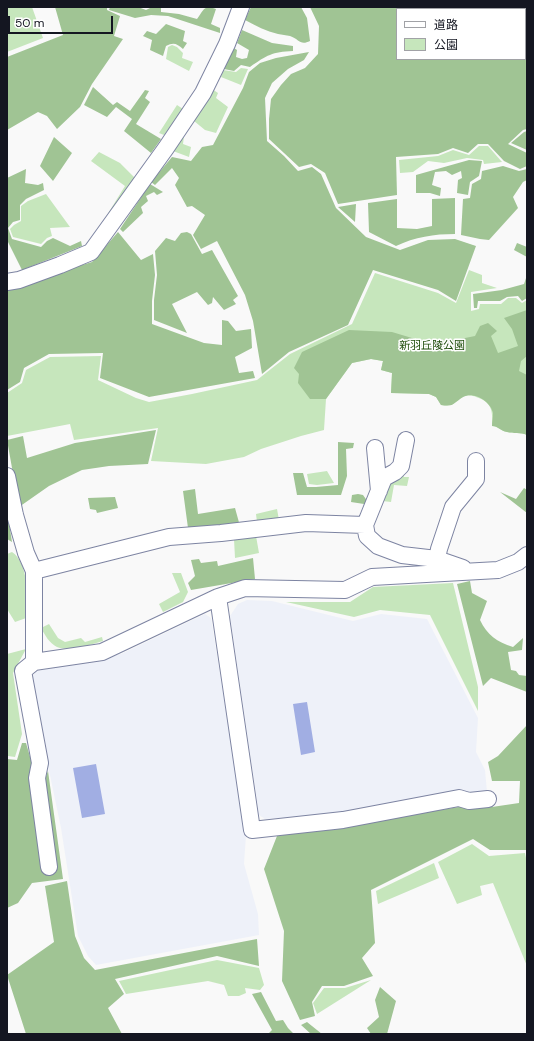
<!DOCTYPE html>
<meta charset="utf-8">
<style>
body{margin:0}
#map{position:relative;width:534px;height:1041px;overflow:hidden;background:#f9f9f9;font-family:"DM Sans","Noto Sans JP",sans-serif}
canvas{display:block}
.frame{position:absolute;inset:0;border:8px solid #141621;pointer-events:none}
.legend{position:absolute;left:396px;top:8px;width:130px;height:52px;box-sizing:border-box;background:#fff;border:1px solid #a1a2a6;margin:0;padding:5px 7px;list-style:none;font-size:12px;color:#141621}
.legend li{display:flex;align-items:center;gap:8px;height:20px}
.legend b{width:20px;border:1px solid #a1a2a6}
.scale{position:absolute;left:8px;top:16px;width:105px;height:18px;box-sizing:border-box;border:2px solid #141621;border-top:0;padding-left:5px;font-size:12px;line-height:14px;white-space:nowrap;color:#141621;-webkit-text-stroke:3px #fff;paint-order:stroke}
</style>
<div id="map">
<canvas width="534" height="1041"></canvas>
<div class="frame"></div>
<ul class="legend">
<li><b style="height:5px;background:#fff"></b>道路</li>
<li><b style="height:11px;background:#c6e6bc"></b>公園</li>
</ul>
<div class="scale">50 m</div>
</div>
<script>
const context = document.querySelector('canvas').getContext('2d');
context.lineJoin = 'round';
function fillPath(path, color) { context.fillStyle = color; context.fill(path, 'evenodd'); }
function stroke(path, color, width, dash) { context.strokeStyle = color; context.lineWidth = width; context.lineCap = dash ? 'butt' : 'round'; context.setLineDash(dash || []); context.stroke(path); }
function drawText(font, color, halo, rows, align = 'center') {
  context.font = font + ' "DM Sans","Noto Sans JP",sans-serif'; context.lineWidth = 3; context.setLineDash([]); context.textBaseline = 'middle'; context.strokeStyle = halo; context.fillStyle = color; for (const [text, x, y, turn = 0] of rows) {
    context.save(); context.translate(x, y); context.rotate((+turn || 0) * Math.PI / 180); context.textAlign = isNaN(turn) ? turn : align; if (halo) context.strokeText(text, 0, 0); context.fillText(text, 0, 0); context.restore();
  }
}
const built = new Path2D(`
 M247 600 272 601 353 621 381 614 427 619 478 718 476 752 485 770 487 792 338 815 265 819 259 815 230 616 238 604Z
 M205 614 211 618 246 835 244 864 258 914 259 935 96 965 88 956 78 936 61 828 30 679 37 671 121 654Z`);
const green = new Path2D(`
 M7 7H32L43 38 7 52Z
 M172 45 177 47 183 53 182 58 193 62 189 71 166 59 168 47Z
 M241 68 248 69 241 85 221 77 223 70 236 72Z
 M212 89 218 93 216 98 228 107 216 133 205 130 194 121Z
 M177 105 183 109 164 135 159 133Z
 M184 136 183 144 191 147 189 157 173 151Z
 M479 146H488L502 162 484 164 483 160 467 158 444 163 428 161 413 172 400 173 399 160 438 156 453 150 469 155Z
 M99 152 120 163 135 178 106 221 104 220 125 186 91 161Z
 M46 194 70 227 50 228 52 236 47 238 41 244 13 237 10 229 14 225 21 221V206L28 201Z
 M469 270 482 275V283L497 288 471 292V311L479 309 480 304H501L508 298H516L522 303 527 300V435C520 432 514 434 507 432 501 431 498 426 492 426 493 411 492 402 476 397 472 395 467 395 463 397 453 403 455 407 441 405L436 397 429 394 391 393 392 373 381 370 383 361 371 359 352 363 326 399 324 430 301 436 261 449 244 457 206 464 151 461 158 428 74 440 70 424 7 436V393L22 383 26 370 50 357 101 356 98 380 136 398 149 402 192 394 257 380 290 354 352 324 375 273 438 293 456 303Z
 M327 471 334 483 317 485 309 484 307 474Z
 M402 471 404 477H409L407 486 394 485 391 502 382 501 387 481Z
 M277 509 279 520 257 522 256 514Z
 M256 536 259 553 235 558 234 539Z
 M12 552C29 563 27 598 29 617L15 622 7 609V554Z
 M172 573H181L188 592 183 602 163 612 159 604 180 592Z
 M453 583 478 687V711L430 615 380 610 354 617 286 602H350L373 587Z
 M49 624 58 638 65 642 81 638 85 642 102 637 103 641C92 644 69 652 57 647 49 643 45 635 41 628Z
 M26 649 13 673 22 734 15 757 8 756 7 736V654Z
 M472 844 489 856 525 853 527 863V966L493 883 480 886 482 895 457 904 438 862Z
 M434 863 439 878 378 904 376 891Z
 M217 960 259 968 264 985 260 990 245 988 246 993 239 996H228L224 985 208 981 126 994 119 981Z
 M371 980 317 1014 313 1003 324 988H345Z`);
const forest = new Path2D(`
 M55 7H107V10L120 16 114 36 123 39 92 84 80 107 57 129 47 116 38 112 7 130V57L63 35Z
 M110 7H138L146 10 152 7H161V12L179 14 197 19C204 10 203 5 216 9L211 24 220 28V33L168 16 151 15 135 18 109 10Z
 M251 7H301L307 18 310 41C300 46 299 39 290 36 286 35 282 35 278 34 266 31 256 26 245 20Z
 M310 7H517L519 9H397V59H525V15L527 17V129L523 130 508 144 527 153V166L520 169 504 161 488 144H478L468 153 453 148 438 154 396 157 397 195 338 204 325 173 311 164 299 167 269 139V119L271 99 281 85 291 74 305 68 318 54 319 26Z
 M166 24 185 31 183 41 187 43 183 49C177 44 174 42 166 46L163 56 150 50 152 40 143 36 147 31 156 34Z
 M242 30 272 43 293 46V51C272 52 267 55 250 67L241 65 234 71 224 69 234 48 237 50 236 57 242 59 247 58 249 50 237 43Z
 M309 52 304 60 288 69 272 83 265 98 267 141 284 156 298 171 312 167 321 174 336 208 366 237 400 250 428 240 455 239 476 246 456 301 438 290 373 270 348 325 289 352 262 374 253 321 245 295 217 241 201 249 193 235 205 215 192 206 187 207 175 185 179 178 172 168 155 185 151 182 172 157 191 161 202 147 213 145 243 88 249 72 260 63 276 58Z
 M93 87 113 105 117 102 130 111 145 90 149 91 145 98 150 102 136 124 161 139 151 153 124 131 132 119 116 107 107 117 84 105Z
 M527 131V150L511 143 524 132Z
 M54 137 72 153 53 181 40 166Z
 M469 160 482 161 479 176 470 182 468 195 457 193 458 180 462 178 461 171 452 175 446 171 435 172 432 185 441 188 440 196 430 193H416V175Z
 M503 166 519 171 527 169V180L523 182 513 197 518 208 489 240 480 239 461 235 463 199 470 198 472 184 481 179 482 171Z
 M26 169 25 183 38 185 43 183 44 190 26 199 20 205V220L13 222 8 228 12 239 41 247 47 241 53 238 70 246 81 241 82 246 22 270 7 240V178Z
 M150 184 163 192 157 195 154 192 146 196 148 201 141 207 143 213 123 232 120 229Z
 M455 198V234C434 234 415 237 396 246L369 232 368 203 397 199V228L417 229 432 226V199Z
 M356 204 355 222 338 207Z
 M118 232 141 260 153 254 155 275 152 301V324L204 343 222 345V320L228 321 236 331 251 329 252 348 235 357 239 373 253 371 255 378 149 397 100 378 103 353 49 354 24 368 20 382 7 390V288L92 262Z
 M187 232 191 234 202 254 212 250 238 296 233 300 236 304 224 310 213 297 212 303 208 305 197 292 172 304 187 333 154 320V300L157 275 155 251 166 238 175 241 181 233Z
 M517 243 527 247V257L514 250Z
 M527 275V298L522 301 518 296 507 297 500 301H478L477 308H474L473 294 502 290 524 284Z
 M527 310V356L521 361 519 371 527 375V435C520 432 514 434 507 432 501 431 498 426 492 426 492 422 493 417 493 413 491 402 474 391 463 397 453 403 455 407 441 405L436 397 429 394 391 393 392 373 381 370 383 361 371 359 352 363 326 399H310L298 383 299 374 294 368 302 352 349 330 392 332 412 338 425 346 475 336 480 326 488 323 497 331 491 336 498 353 518 346 512 329 504 318Z
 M156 430 148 464 109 466 82 470 49 486 19 507 7 440 23 436 27 458 75 443Z
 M338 442 354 443 353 448 346 449 347 476 341 495H297L293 473H303L307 487H316L338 485Z
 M524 488 527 490V513L500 492 516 499Z
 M195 489 198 514 235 508 240 526 188 528 183 491Z
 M358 494 363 495 368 502 362 517 364 504 351 502 352 495Z
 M115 497 118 508 97 513 96 510 90 509 88 498Z
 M7 510 12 542 7 539Z
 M253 558 255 579 191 590 188 583 195 576 191 560 199 559 201 563 217 561 218 566Z
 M470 581 472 593 487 601 480 620C487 635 497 642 513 647L523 638 522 650 508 652 511 670 516 671 519 675 527 676V692L491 678 483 686 457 584Z
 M527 725V850H490L473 839 371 890 375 943 362 958 373 976 344 986H322L312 1002 315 1016 300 1020 282 981 284 931 264 869 277 836 465 806 492 807 519 803 520 781H492L488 762 498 756Z
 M22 743H26L33 767 45 779 48 771 63 879 32 883 18 903 7 908V759L17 760Z
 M67 881 75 936 84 958 95 970 257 939 259 966 217 956 115 979 124 994 108 1008 122 1034H26L7 975 54 942 45 886Z
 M380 987 396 1001 387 1034H371L367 1028 379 1017 375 1000Z
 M261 992 276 1021 283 1020 288 1028 294 1034H268L272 1030 252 994Z
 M307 1022 322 1034H311L301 1025Z`);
const water = new Path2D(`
 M307 702 315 752 301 755 293 704Z
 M96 764 105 814 82 818 73 768Z`);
const minor = new Path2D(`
 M7 282 19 280 60 265 91 252 166 148 203 93 227 44 241 7
 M375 448 379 491
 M7 476 15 515 26 553 34 571V662L23 671 40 763 37 778 49 867
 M365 525 384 478 395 472 401 466 406 440
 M437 559 439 549 453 507 476 479V461
 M34 571 169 537 221 533 306 523 365 525 367 536 378 546 402 555 437 559 463 568
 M218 597 252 830 343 820 459 798 469 801 488 799
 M34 662 102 652 218 597 245 588 345 590 372 577 498 570 518 562 527 555`);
const parkNames = [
 ["新羽丘陵公園",432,346]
];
fillPath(built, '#eef1f9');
fillPath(green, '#c6e6bc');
fillPath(forest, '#a0c494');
fillPath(water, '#a1aee3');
stroke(minor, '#7d84a2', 18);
stroke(minor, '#fff', 16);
drawText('11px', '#1e4d0a', '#fff', parkNames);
</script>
